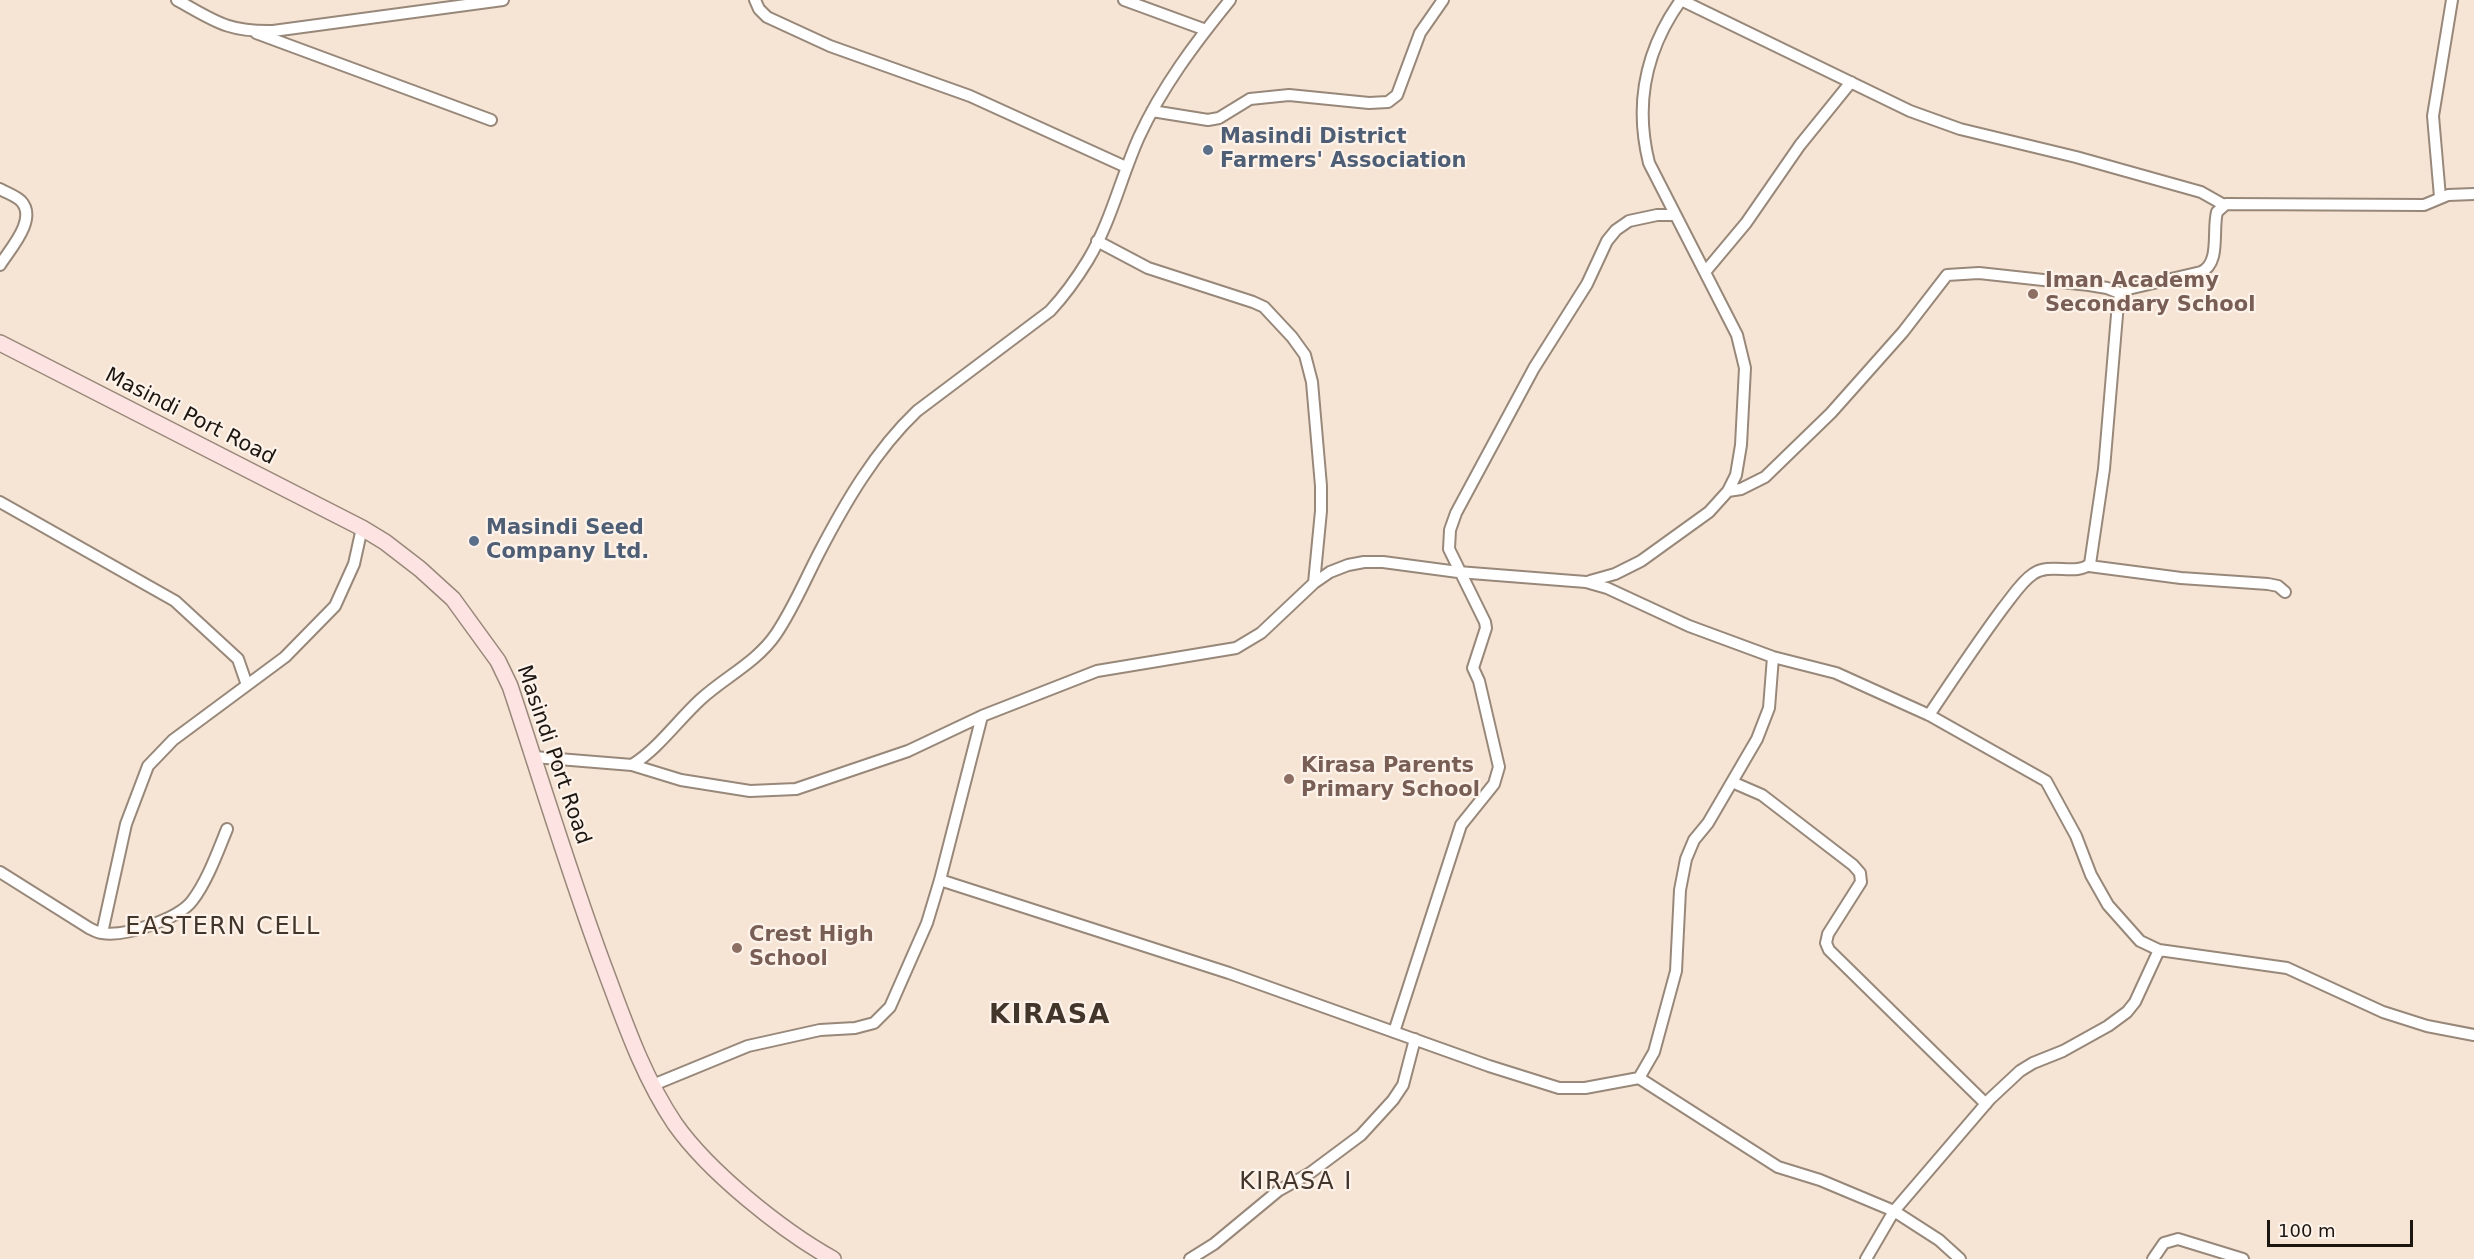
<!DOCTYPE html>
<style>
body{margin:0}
#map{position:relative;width:2474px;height:1259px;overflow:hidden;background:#f6e5d5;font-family:"DejaVu Sans",sans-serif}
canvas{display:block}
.scale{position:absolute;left:2267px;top:1220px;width:146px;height:27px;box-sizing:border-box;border:3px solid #1c1611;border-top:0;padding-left:8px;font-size:18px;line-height:21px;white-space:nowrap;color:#1c1611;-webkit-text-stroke:4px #fef3ea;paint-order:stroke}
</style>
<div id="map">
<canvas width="2474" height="1259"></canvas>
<div class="scale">100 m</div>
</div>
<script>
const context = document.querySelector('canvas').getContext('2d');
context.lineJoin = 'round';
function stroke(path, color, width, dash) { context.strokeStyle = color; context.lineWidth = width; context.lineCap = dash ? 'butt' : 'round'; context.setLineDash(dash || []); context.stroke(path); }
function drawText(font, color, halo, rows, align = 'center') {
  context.font = font + ' "DejaVu Sans",sans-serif'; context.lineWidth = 4.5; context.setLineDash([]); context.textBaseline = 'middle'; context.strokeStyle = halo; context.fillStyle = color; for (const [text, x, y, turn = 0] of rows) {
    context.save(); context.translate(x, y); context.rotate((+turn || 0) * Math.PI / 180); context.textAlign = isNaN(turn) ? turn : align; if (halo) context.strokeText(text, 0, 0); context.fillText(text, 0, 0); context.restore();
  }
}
const street = new Path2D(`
 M177 0C215 21 227 32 273 31L503 0
 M755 0 759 9 767 17 830 46 970 96 1126 167
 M1124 0 1206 30
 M1681 0 1910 111 1960 129 2076 157 2201 192 2224 205
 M256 33 491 120
 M1152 111 1208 120 1219 118 1250 99 1289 95 1369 103 1388 102 1397 95 1420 33 1443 0
 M0 189C7 193 16 196 21 201 38 219 10 249 0 265
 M2440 197 2433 116 2452 0
 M1097 241 1148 268 1253 302 1264 307 1292 337 1305 355 1312 382 1321 486V511L1314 583
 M1705 272 1746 223 1800 145 1851 82
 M1728 491 1741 489 1765 477 1831 413 1903 332 1947 275 1979 273 2089 285 2107 288 2122 294
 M0 502 175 601 238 659 247 685
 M2089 566 2181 578 2268 584 2278 586 2285 592
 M1590 581 1615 574 1641 561 1709 512 1728 491 1736 475 1741 445 1745 368 1737 335 1649 163C1634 103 1646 49 1681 0
 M1929 715C1953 679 1977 643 2003 608 2012 597 2021 582 2033 574 2050 562 2076 576 2090 564L2104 469 2118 303 2120 296 2128 289 2201 272C2221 263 2212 231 2217 212L2226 204 2424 205 2448 195 2474 194
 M534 757 632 765 681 780 750 791 796 789 908 751 982 716 1097 671 1236 648 1261 633 1314 583 1330 572 1348 565 1364 562H1383L1458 572 1586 582 1607 588 1689 626 1773 657 1836 673 1929 715 2046 781 2076 836 2091 875 2108 905 2140 941 2159 950 2287 968 2383 1012 2427 1026 2474 1035
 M632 765C659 748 677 721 701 699 725 677 757 662 776 634 793 609 805 580 819 553 845 503 875 451 917 411L1050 311C1064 296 1077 278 1088 260 1111 222 1121 177 1139 137 1162 87 1195 43 1230 0
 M1732 782 1762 795 1853 865 1860 873 1861 882 1828 934 1826 943 1829 950 1986 1104
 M0 872 89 928C93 930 98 933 102 933 125 937 178 919 192 901 207 882 218 851 227 829
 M940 880 1229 973 1489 1066 1559 1088H1585L1639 1078 1654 1052 1676 971 1680 890 1686 859 1694 840 1708 823 1757 739 1769 708 1773 657
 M102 933 126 824 148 766 173 740 285 657 335 606 354 564 362 528
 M1394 1032 1461 825 1494 784 1499 767 1479 681 1473 668 1486 628 1485 622 1449 549 1450 530 1456 513 1534 368 1587 284 1607 241 1616 230 1629 221 1657 215H1675
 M1639 1078 1778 1167 1820 1180 1894 1211 1939 1240 1960 1259
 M653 1085 748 1046 820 1030 855 1028 874 1023 890 1007 927 923 940 880 982 716
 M1190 1259 1214 1244 1278 1191 1310 1173 1361 1135 1393 1100 1403 1085 1415 1039
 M1866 1259 1894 1211 1990 1099 2020 1071 2033 1063 2063 1051 2108 1026 2127 1012 2135 1002 2159 950
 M2153 1259 2164 1243 2178 1239 2243 1259`);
const secondary = new Path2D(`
 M0 343 362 528 385 542 420 569 453 599 498 661 510 686C542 782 571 880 607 975 626 1026 644 1078 675 1124 709 1172 781 1230 833 1259`);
const markers = [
 [1208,150,6,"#5c6f8a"],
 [2033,294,6,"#8d6e63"],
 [474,541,6,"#5c6f8a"],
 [1289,779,6,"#8d6e63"],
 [737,948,6,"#8d6e63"]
];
const serviceNames = [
 ["Masindi District",1220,138],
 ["Farmers' Association",1220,162],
 ["Masindi Seed",486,529],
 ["Company Ltd.",486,553]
];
const educationNames = [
 ["Iman Academy",2045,282],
 ["Secondary School",2045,306],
 ["Kirasa Parents",1301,767],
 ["Primary School",1301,791],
 ["Crest High",749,936],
 ["School",749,960]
];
const streetNames = [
 ["Masindi Port Road",190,417,27],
 ["Masindi Port Road",553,755,71]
];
const quarterNames = [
 ["EASTERN CELL",223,928],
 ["KIRASA I",1296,1183]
];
const districtNames = [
 ["KIRASA",1050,1016]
];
stroke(street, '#98887a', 14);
stroke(secondary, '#98887a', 18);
stroke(street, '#fff', 10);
stroke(secondary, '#fde3e1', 15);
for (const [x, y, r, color] of markers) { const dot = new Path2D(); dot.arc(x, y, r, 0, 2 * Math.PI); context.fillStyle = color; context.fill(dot); stroke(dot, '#fef3ea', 2); }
drawText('bold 21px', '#4e5e75', '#fef3ea', serviceNames, 'left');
drawText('bold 21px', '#785e54', '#fef3ea', educationNames, 'left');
drawText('21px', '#1c1611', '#fef3ea', streetNames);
context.letterSpacing = '1.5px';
drawText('24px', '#423529', '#fef3ea', quarterNames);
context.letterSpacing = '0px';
context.letterSpacing = '1.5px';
drawText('bold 27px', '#423529', '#fef3ea', districtNames);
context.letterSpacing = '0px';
</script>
